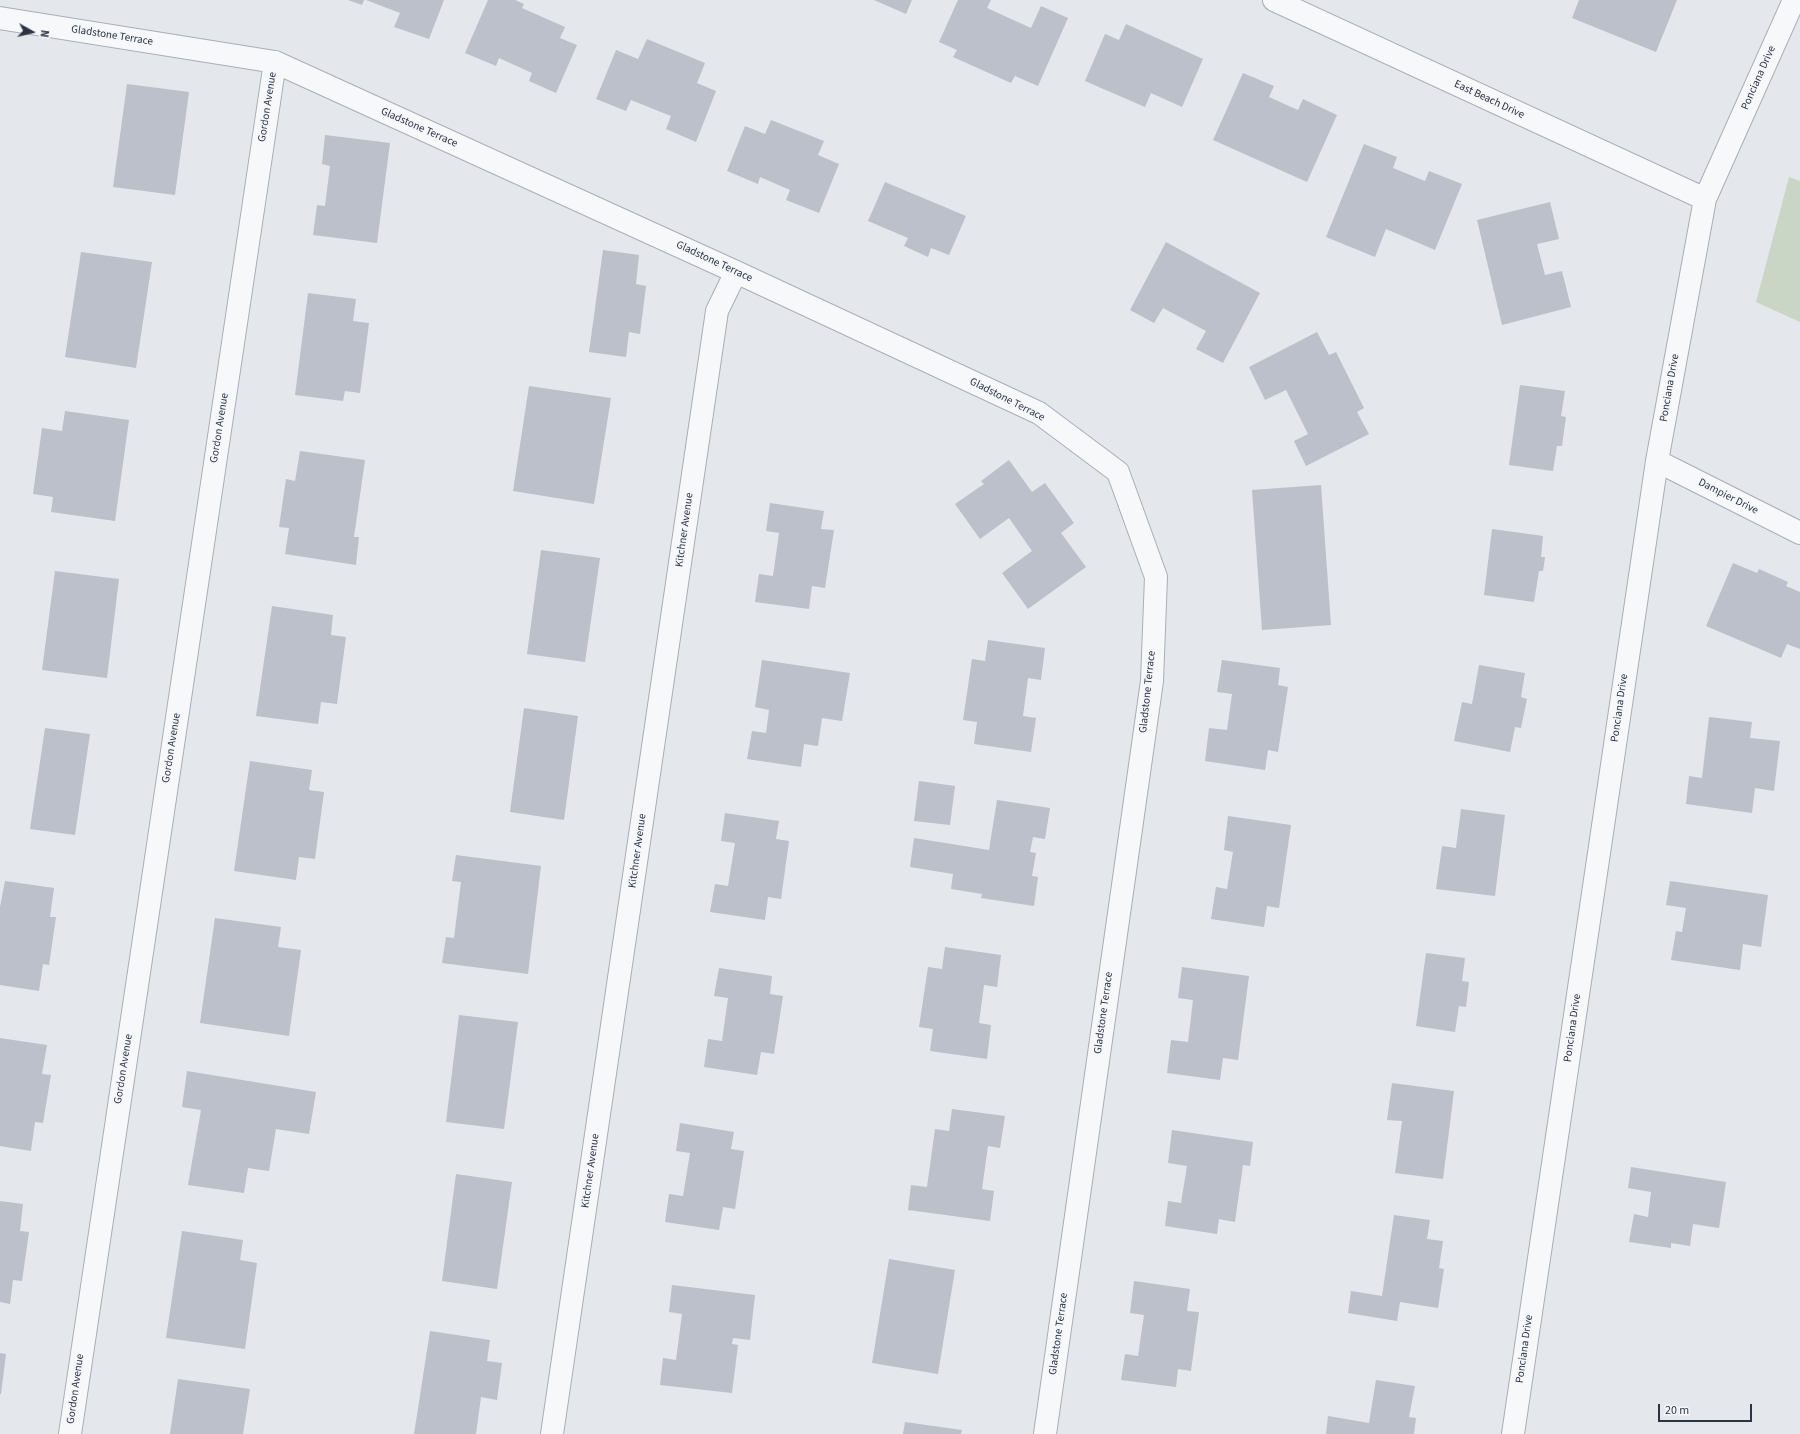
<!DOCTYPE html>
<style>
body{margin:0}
#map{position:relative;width:1800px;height:1434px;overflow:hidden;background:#e4e7ec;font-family:"Source Sans 3",sans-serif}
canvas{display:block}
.north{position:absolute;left:12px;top:12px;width:40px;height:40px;-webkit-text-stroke:3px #f4f6f9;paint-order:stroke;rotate:98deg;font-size:11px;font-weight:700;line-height:16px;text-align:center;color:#2b3445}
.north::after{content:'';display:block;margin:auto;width:14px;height:18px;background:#2b3445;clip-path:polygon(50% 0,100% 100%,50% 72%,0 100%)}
.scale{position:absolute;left:1658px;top:1404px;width:94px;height:18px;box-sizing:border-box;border:2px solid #2b3445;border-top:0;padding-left:5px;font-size:12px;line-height:14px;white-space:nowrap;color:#2b3445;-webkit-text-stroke:3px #f4f6f9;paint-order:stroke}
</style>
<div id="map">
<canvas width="1800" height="1434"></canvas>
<div class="north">N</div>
<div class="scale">20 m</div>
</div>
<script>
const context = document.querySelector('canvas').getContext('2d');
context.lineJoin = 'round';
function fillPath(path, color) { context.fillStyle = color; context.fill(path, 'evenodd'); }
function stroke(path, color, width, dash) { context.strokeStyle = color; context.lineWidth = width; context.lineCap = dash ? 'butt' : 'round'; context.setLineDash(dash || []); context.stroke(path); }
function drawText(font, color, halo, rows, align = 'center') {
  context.font = font + ' "Source Sans 3",sans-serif'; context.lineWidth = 3; context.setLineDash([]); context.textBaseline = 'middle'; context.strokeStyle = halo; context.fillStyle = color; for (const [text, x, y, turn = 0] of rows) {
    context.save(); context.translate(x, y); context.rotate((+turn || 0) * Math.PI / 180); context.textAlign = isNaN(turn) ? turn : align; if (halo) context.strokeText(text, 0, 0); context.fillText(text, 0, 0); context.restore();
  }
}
const green = new Path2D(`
 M1789 177 1800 181V322L1756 302Z`);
const building = new Path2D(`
 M348 0H364L362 5Z
 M366 0H444L429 39 394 27 400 13Z
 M488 0H515L524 4 522 8 565 27 560 38 577 45 556 93 529 81 532 73 499 58 496 66 465 53Z
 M874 0H912L906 14Z
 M958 0H991L987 8 1031 28 1041 6 1068 18 1038 86 1015 76 1011 83 953 57 957 50 939 42Z
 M1579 0H1677L1656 52 1572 18Z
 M1126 24 1203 59 1182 107 1151 93 1145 107 1085 81 1105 34 1119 40Z
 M647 39 705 63 697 83 716 91 696 142 666 129 671 116 631 100 626 111 596 99 616 50 638 59Z
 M1243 73 1274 86 1269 97 1298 110 1303 99 1337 115 1307 182 1213 140Z
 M127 84 189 92 175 195 113 187Z
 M771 120 824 141 818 155 839 164 819 213 786 200 790 190 760 177 758 184 727 171 745 126 765 134Z
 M325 135 390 143 377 243 313 235 317 205 325 206 330 166 322 164Z
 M1364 144 1397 157 1393 168 1425 181 1429 171 1462 184 1435 250 1386 229 1375 257 1326 237Z
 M885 182 966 216 949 255 931 248 928 257 904 246 908 238 868 221Z
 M1550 202 1559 239 1537 244 1545 275 1562 271 1571 307 1502 325 1477 220Z
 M1166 242 1260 293 1223 363 1196 349 1206 331 1163 308 1154 323 1130 310Z
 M603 250 639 255 636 284 646 286 640 334 629 332 626 357 589 352Z
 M81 252 152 262 136 368 65 357Z
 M308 293 356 299 353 321 369 323 360 393 345 391 343 401 295 395Z
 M1317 332 1329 355 1336 352 1364 408 1357 412 1369 434 1306 466 1294 441 1308 434 1286 390 1265 400 1249 367Z
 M1520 385 1565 391 1561 416 1566 417 1562 446H1557L1553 471 1509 465Z
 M529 386 611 398 594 504 513 491Z
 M65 411 129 420 115 521 51 512 53 497 33 494 42 428 62 431Z
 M300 451 365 460 354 537H359L356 565 285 554 289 528 279 527 286 479 295 481Z
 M1009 460 1032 492 1045 483 1074 523 1061 533 1086 567 1028 609 1002 573 1032 551 1009 518 980 539 955 504 984 484 981 481Z
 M1321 485 1331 625 1262 630 1252 490Z
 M770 503 824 511 821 529 834 530 825 588 812 586 809 609 755 602 759 574 773 576 779 533 766 531Z
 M1492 529 1543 536 1541 557H1545L1543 571H1539L1534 602 1484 595Z
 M541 550 600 558 585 662 527 654Z
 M1733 563 1757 573 1759 569 1788 582 1786 586 1800 592V649L1787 644 1781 658 1706 626Z
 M55 571 119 579 107 678 42 670Z
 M272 606 333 615 331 635 346 637 337 704 321 702 318 724 256 716Z
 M988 640 1045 648 1041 680 1028 678 1023 716 1036 718 1031 752 974 744 977 722 963 720 972 659 985 661Z
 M762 660 850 673 842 721 822 718 818 746 804 744 801 767 747 759 752 731 766 733 769 710 755 707Z
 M1222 660 1280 668 1278 685 1288 687 1278 752 1268 750 1265 770 1205 761 1209 728 1227 730 1232 694 1217 692Z
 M1479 665 1525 673 1521 697 1527 699 1521 728 1515 727 1510 752 1454 741 1462 702 1472 704Z
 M524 708 578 716 564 820 510 812Z
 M1709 717 1752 722 1750 738 1780 741 1774 791 1755 788 1752 813 1686 804 1689 776 1702 778Z
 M45 728 90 734 75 835 30 829Z
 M250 761 312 770 309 790 324 792 315 859 299 857 296 880 234 871Z
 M919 781 955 786 950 825 914 821Z
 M997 800 1050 808 1045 839 1033 837 1030 852 1036 853 1032 876 1038 877 1034 906 981 898 982 894 951 889 953 874 910 867 914 838 989 850Z
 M1461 809 1505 815 1495 896 1436 889 1442 846 1456 848Z
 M725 813 779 821 776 839 789 841 781 899 768 897 765 920 710 912 715 884 728 886 735 843 721 841Z
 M1228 816 1291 825 1279 908 1267 906 1264 927 1211 919 1216 887 1227 889 1233 852 1224 850Z
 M456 855 541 866 528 974 442 963 446 937 454 938 461 882 452 881Z
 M5 881 54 888 50 917H56L49 965 43 964 39 991 0 985V907Z
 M1670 881 1768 895 1761 947 1743 944 1740 970 1671 960 1676 931 1682 932 1686 908 1666 905Z
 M215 918 281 927 278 947 301 950 289 1036 200 1023Z
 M945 947 1001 955 997 987 984 985 979 1023 991 1025 987 1059 930 1051 933 1029 919 1027 928 967 942 969Z
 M1426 953 1465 958 1462 981 1469 982 1466 1007 1459 1006 1455 1032 1416 1026Z
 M1182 967 1249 976 1238 1060 1223 1058 1220 1080 1167 1073 1171 1040 1188 1042 1193 1000 1178 998Z
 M719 968 772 976 770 994 783 996 774 1054 761 1052 757 1075 704 1067 708 1039 722 1041 728 998 714 996Z
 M459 1015 518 1022 504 1129 446 1122Z
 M0 1038 47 1045 42 1074 51 1075 43 1123 35 1122 31 1151 0 1146Z
 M187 1071 316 1092 309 1134 276 1129 269 1171 248 1168 244 1193 188 1185 201 1110 182 1107Z
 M1392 1083 1454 1091 1443 1179 1395 1173 1402 1121 1387 1120Z
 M952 1109 1005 1116 1000 1148 988 1146 982 1189 994 1191 990 1221 908 1210 911 1185 927 1187 935 1129 949 1131Z
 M680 1123 734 1132 731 1149 744 1151 735 1209 723 1207 719 1230 665 1222 669 1194 683 1196 690 1153 676 1151Z
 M1172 1130 1253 1142 1250 1166 1243 1165 1235 1222 1219 1219 1217 1234 1165 1226 1168 1201 1181 1203 1187 1166 1168 1163Z
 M1631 1167 1726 1182 1719 1228 1693 1224 1690 1246 1671 1243V1248L1629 1242 1634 1214 1648 1217 1651 1192 1628 1188Z
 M456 1174 512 1182 497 1289 442 1281Z
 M0 1201 23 1204 20 1231 29 1232 22 1281 13 1280 10 1304 0 1302Z
 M1394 1215 1430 1220 1427 1239 1443 1241 1439 1268 1444 1269 1438 1308 1400 1302 1397 1321 1348 1313 1351 1291 1382 1296Z
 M182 1231 243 1240 240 1260 257 1263 245 1349 166 1338Z
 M889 1259 955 1270 938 1374 872 1363Z
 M1134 1281 1190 1289 1187 1311 1199 1312 1191 1371 1178 1369 1176 1387 1121 1380 1125 1354 1138 1356 1144 1315 1130 1313Z
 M672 1285 755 1295 750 1340 733 1338 732 1344 738 1345 732 1393 660 1385 663 1358 676 1360 682 1314 669 1312Z
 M430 1331 490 1340 487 1361 502 1363 497 1400 481 1397 476 1434H414Z
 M0 1353 6 1354 1 1394H0Z
 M178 1379 250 1389 243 1434H170Z
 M1376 1380 1415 1386 1409 1417 1416 1418 1414 1434H1326L1328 1416 1369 1423Z
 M905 1422 962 1430 961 1434H903Z`);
const minor = new Path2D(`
 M1274 0 1705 199
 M0 18 275 62 736 272 1039 413 1118 472 1156 577 1152 681 1045 1434
 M1657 461 1800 533
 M70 1434 275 62
 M552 1434 717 311 736 272
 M1513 1434 1657 461 1705 199 1794 0`);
const streetNames = [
 ["Gladstone Terrace",112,36,9],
 ["Ponciana Drive",1759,78,-66],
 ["East Beach Drive",1489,100,25],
 ["Gordon Avenue",268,107,-81],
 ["Gladstone Terrace",419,128,24],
 ["Gladstone Terrace",714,262,25],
 ["Ponciana Drive",1670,388,-80],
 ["Gladstone Terrace",1007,400,27],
 ["Gordon Avenue",220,428,-81],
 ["Dampier Drive",1728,497,27],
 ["Kitchner Avenue",685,530,-82],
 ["Gladstone Terrace",1148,692,-84],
 ["Ponciana Drive",1620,708,-82],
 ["Gordon Avenue",172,748,-81],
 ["Kitchner Avenue",638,851,-82],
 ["Gladstone Terrace",1104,1013,-82],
 ["Ponciana Drive",1573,1028,-82],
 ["Gordon Avenue",124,1069,-81],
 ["Kitchner Avenue",591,1171,-82],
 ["Gladstone Terrace",1059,1334,-82],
 ["Ponciana Drive",1525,1349,-82],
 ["Gordon Avenue",76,1389,-82]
];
fillPath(green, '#c9d6c5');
fillPath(building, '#bbc0ca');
stroke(minor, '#a9aeb7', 24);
stroke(minor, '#f7f8fa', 22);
drawText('11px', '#2b3445', '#f4f6f9', streetNames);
</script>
